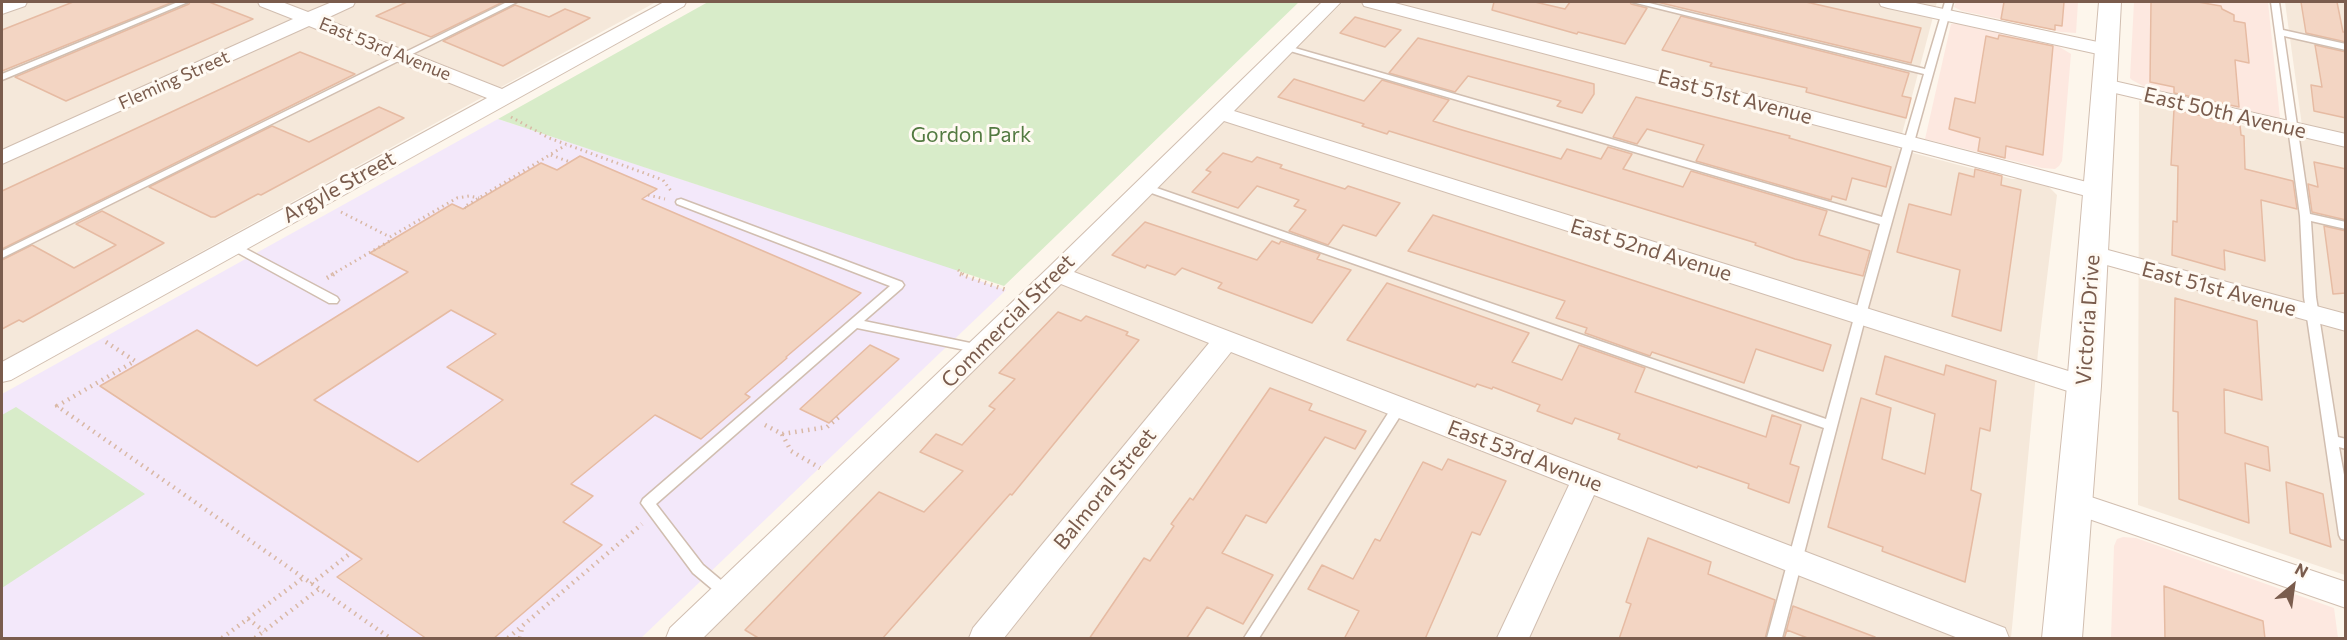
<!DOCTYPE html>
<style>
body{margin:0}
#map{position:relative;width:2347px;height:640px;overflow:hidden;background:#fdf6ec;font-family:Commissioner,sans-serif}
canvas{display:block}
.frame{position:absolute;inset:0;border:3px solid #7a5c4d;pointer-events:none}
.north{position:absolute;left:2263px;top:556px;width:60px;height:60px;-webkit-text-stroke:4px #fffaf3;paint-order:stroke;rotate:29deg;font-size:16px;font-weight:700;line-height:24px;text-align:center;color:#7a5c4d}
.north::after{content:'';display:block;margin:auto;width:21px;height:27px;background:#7a5c4d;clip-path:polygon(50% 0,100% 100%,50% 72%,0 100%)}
</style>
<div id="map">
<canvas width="2347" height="640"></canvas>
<div class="frame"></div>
<div class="north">N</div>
</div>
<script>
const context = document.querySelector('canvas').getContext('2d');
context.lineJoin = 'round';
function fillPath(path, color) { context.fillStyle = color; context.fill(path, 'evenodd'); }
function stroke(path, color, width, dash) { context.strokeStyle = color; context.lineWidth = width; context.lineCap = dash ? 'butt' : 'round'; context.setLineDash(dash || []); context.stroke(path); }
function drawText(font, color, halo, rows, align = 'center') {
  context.font = font + ' Commissioner,sans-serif'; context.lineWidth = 6; context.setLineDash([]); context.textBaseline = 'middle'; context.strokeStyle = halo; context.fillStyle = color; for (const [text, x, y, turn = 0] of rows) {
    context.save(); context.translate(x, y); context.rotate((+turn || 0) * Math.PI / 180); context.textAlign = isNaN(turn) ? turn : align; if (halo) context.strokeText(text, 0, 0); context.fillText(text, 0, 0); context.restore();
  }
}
const residential = new Path2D(`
 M2 2H656L2 361Z
 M1343 2H1937L1898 149 2012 179H2024L2040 183 2048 186 2057 195 2038 352 2011 638H699Z
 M2285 2H2345V575L2138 505 2139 101 2304 140Z`);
const commercial = new Path2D(`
 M1956 2H2078L2076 33 2061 32 1962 11 1954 7Z
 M2134 2H2268L2280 118 2145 87 2132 80 2130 78Z
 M1958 23 2058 46 2071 54 2062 161 2059 166 2055 169 2042 168 1925 139 1951 24Z
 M2123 537 2136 538 2334 608 2338 638H2111L2114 546 2117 539Z`);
const education = new Path2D(`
 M498 119 958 270 960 274 1006 290 641 638H2V394Z`);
const green = new Path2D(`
 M708 2H1299L1004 286 498 119Z
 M16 407 145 494 2 588V415Z`);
const building = new Path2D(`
 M73 2H173L2 71V30Z
 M190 2H209L253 19 66 101 15 77 189 4Z
 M407 2H503L431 37 376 16Z
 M1494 2H1535L1565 9 1570 2H1630L1631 4 1647 8 1625 44 1578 32 1577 34 1492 10Z
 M1657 2H1806L1921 28 1911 63Z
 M2004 2H2064L2062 26 2055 25V30L2001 19Z
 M2151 2H2198L2221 6 2222 9 2234 15V21L2245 23 2249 63 2235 60 2239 107 2174 93V87L2150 82Z
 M2301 2H2337L2343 32H2346V42L2306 33Z
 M515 5 549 17 565 9 590 18 503 66 443 41Z
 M1681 16 1909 73 1902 96 1911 98 1906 118 1806 92 1807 88 1710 66 1712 63 1662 50Z
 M1355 17 1401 30 1385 47 1340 33Z
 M1999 35 2053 46 2043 155 2006 146 2005 158 1978 151 1980 138 1949 129 1955 98 1975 103 1986 36 1998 39Z
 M1418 38 1594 84V94L1582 113 1557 106 1561 101 1468 76 1455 92 1389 73Z
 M2315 45 2346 52V118L2314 111 2311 85 2322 87Z
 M300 52 355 74 2 249V191Z
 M1294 79 1364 101 1382 80 1449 100 1433 121 1462 130 1561 159 1567 149 1601 159 1608 147 1632 154 1623 169 1683 187 1691 171 1827 211 1819 235 1870 251 1863 276 1795 259 1755 245 1756 243 1454 151 1389 131 1387 134 1362 126 1364 124 1278 97Z
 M1636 97 1790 136 1789 138 1891 167 1886 187 1852 178 1846 200 1832 196 1831 200 1696 161 1704 145 1647 129 1637 144 1613 137Z
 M379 107 404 118 261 195 258 194 215 217H211L149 187 272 126 309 142Z
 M2174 109 2240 125 2241 135 2244 136 2245 169 2293 181 2297 209 2261 200 2265 261 2224 250 2225 270 2172 255 2173 221 2177 222 2178 166 2171 165Z
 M1223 153 1252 162 1257 157 1282 165 1280 168 1345 189 1348 186 1400 203 1376 236 1343 225 1328 245 1289 231 1306 210 1294 206 1299 200 1257 186 1238 208 1192 192 1211 172 1206 170Z
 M580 156 657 189 642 199 861 293 786 357 787 358 745 394 750 397 701 439 655 415 571 484 593 496 563 522 602 545 493 639H427L337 577 362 559 100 386 197 330 257 366 408 272 370 253 452 204 463 209 541 163 557 170ZM451 310 496 334 447 367 503 400 418 462 314 400Z
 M2314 162 2346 169V220L2312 212 2308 184 2318 187Z
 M1975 169 2002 176 2001 185 2021 190 2001 331 1952 316 1960 270 1897 252 1909 204 1951 215 1959 173 1974 177Z
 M102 211 164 243 23 322 19 320 2 329V260L32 245 74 268 116 245 76 224Z
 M1433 215 1831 345 1823 371 1756 349 1744 383 1652 352 1650 356 1585 333 1587 328 1556 318 1565 301 1408 251Z
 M1145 222 1257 260 1272 241 1279 244 1281 241 1320 254 1317 259 1351 270 1312 323 1218 288 1222 283 1182 268 1175 275 1147 265 1145 268 1112 255Z
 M2324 226 2346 231V293L2333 294Z
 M1387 283 1529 333 1512 362 1562 380 1579 345 1645 368 1635 392 1766 437 1772 415 1801 425 1790 464 1799 467 1789 503 1748 488 1749 484 1698 466 1697 468 1618 439 1620 434 1575 418 1572 424 1537 411 1540 405 1493 387 1492 389 1477 384 1475 387 1347 340Z
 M2175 298 2257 321 2262 400 2224 389 2225 433 2268 447 2270 471 2245 463 2249 523 2179 499 2178 412 2173 411Z
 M1058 312 1081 321 1086 316 1128 332 1126 335 1139 340 1012 495 1010 494 882 639H760L745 630 879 492 924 512 963 471 920 452 936 434 962 445 995 409 989 406 1015 379 999 373Z
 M870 345 899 359 829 423 800 409Z
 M1885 356 1944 375 1946 365 1996 381 1990 431 1980 428 1971 490 1981 494 1965 582 1882 551 1883 547 1828 527 1861 398 1891 408 1882 459 1925 474 1935 414 1876 394Z
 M1270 388 1312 404 1309 410 1366 431 1355 449 1325 437 1266 523 1246 515 1222 553 1273 575 1243 624 1207 607 1186 639H1089L1144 558 1150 561 1174 526 1171 524 1190 498 1193 500Z
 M1448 459 1506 481 1480 535 1472 532 1425 639H1344L1359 611 1308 589 1322 565 1353 579 1375 539 1380 541 1423 462 1442 470Z
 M2286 482 2323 494 2331 547 2290 533Z
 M1648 538 1711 562 1708 574 1775 600 1765 639H1619L1631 604 1626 602Z
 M2164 586 2263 621 2265 639H2165Z
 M1793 606 1875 637 1874 639H1810L1787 630 1784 639Z`);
const pathFar1 = new Path2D(`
 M511 117 549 138 663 180 671 191
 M551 155 570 162
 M648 195 665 199
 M466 208 464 207 566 145
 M341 212 390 237
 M390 237 457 198 469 196 479 198
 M958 270 964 275
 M331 275 393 239`);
const path = new Path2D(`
 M960 274 1006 290
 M327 278 334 274
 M106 342 135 361 57 406 390 638
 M765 425 782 434 827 427 839 417
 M782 434 791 451 820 468
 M311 584 352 552
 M248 619 264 631
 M222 638 303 578
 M255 638 319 589
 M508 638 642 524
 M520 638 522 628`);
const service = new Path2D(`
 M178 2H188L2 80V74Z
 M507 2H517L2 258V251Z
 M1632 2H1645L1925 69 1945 2H1953L1866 315 1782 638H1767L1824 428 1140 189 1139 187 1144 184 1148 185 1826 419 1880 224 1280 48 1285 45 1288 46 1882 217 1924 74Z
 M2271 2H2279L2283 30 2346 44V50L2284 36 2310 214 2346 222V229L2311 221 2316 297 2338 437 2346 439V449L2339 447 2346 486V540L2341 539 2339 535 2304 297 2300 216Z
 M681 199 902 282 904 285 902 288 864 321 980 345 986 349 980 353 857 328 656 504 703 565 734 591 736 595 734 599 729 601 724 599 693 573 641 503 643 499 890 286 677 204 676 202 677 200Z
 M233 242 337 297 339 300 337 303H329L229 248 227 246 229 244Z
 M1399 402 1404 404 1405 407 1404 410 1259 638H1244L1394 404Z`);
const minor = new Path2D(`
 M2 2H27L25 6 2 14Z
 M258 2H282L308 12 332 2H355L353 6 325 19 502 89 664 2H686L684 6 11 380 2 382V362L487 98 309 26 2 164V150L293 19 260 6Z
 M1322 2H1341L1234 111 2094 379 2097 386 2094 393 2084 396 2074 393 1224 121 1074 272 2005 628 2009 638H1958L1594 495 1529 638H1497L1569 485 1231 352 1004 638H969L973 628 1209 343 1061 284 703 638H666L670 628 1048 268Z
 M1362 2H1391L2106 187 2109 192 2106 197 2098 199 2090 197 1364 6Z
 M1879 2H1911L2107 44 2114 46 2117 50 2114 54 2107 56 1888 8 1881 6Z
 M2105 79 2346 134V147L2098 89 2095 85 2098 81Z
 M2093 246 2346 314V331L2085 259 2081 254 2085 249Z
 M2073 491 2346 582V608L2063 510 2058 502 2063 494Z`);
const tertiary = new Path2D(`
 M2099 2H2121L2101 386 2082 638H2042L2067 386Z`);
const farStreetnames = [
 ["East 53rd Avenue",385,49,22],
 ["Fleming Street",174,80,-24]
];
const streetNames = [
 ["East 51st Avenue",1735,97,15],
 ["East 50th Avenue",2225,113,13],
 ["Argyle Street",339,187,-29],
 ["East 52nd Avenue",1651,250,17],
 ["East 51st Avenue",2219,289,15],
 ["Victoria Drive",2088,320,-86],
 ["Commercial Street",1008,321,-45],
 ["East 53rd Avenue",1525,456,21],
 ["Balmoral Street",1105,489,-51]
];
const parkNames = [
 ["Gordon Park",971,135]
];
fillPath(residential, '#f5e8da');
fillPath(commercial, '#fde8e0');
fillPath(education, '#f3e8fa');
fillPath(green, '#d8ecc9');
fillPath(building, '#f3d5c3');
stroke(building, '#e6bba3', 1.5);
stroke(service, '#d1beb0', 3);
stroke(minor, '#d1beb0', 2);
stroke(tertiary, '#d1beb0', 2);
stroke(pathFar1, '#d9b8a5', 3, [1.5, 4]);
stroke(path, '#d9b8a5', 4.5, [1.5, 5]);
fillPath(service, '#fff');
fillPath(minor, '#fff');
fillPath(tertiary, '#fff');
drawText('18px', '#7a5c4d', '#fffaf3', farStreetnames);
drawText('21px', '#7a5c4d', '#fffaf3', streetNames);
drawText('21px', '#537a41', '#fffaf3', parkNames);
</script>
